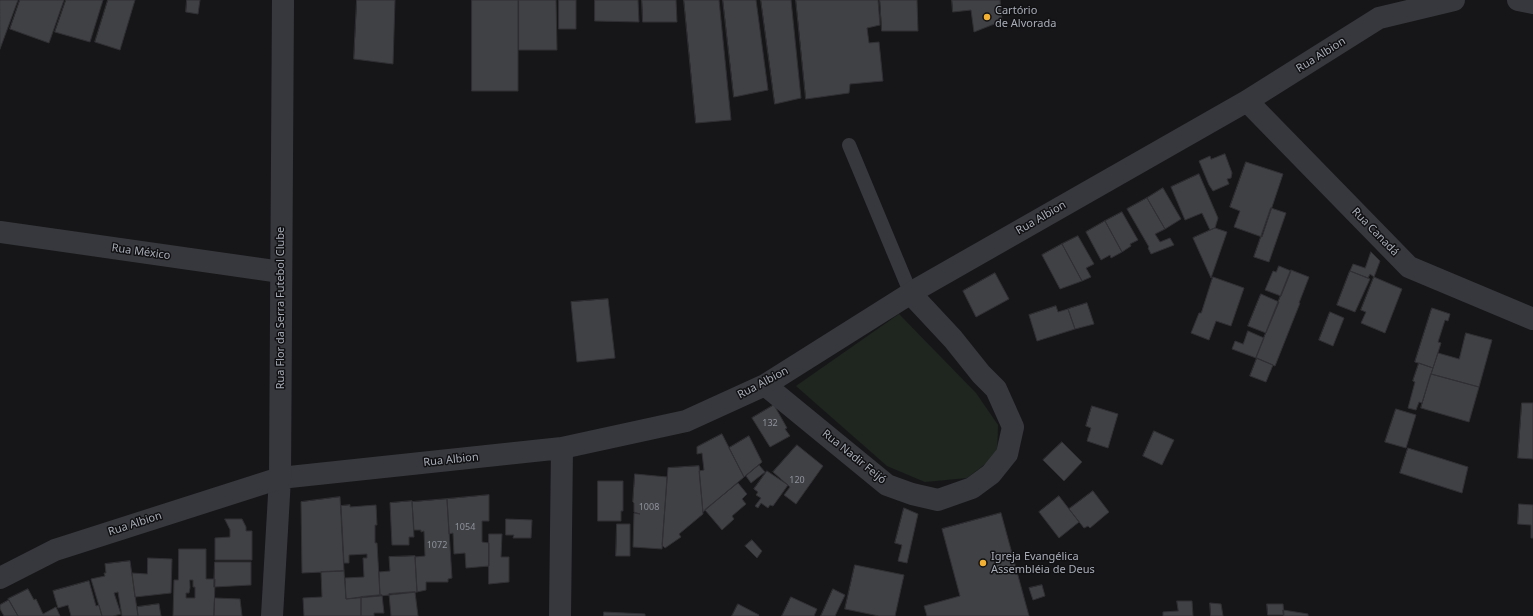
<!DOCTYPE html>
<meta charset="utf-8">
<style>
body{margin:0}
canvas{display:block;background:#161618}
</style>
<canvas width="1533" height="616"></canvas>
<script>
const context = document.querySelector('canvas').getContext('2d');
context.lineJoin = 'round';
function fillPath(path, color) { context.fillStyle = color; context.fill(path, 'evenodd'); }
function stroke(path, color, width, dash) { context.strokeStyle = color; context.lineWidth = width; context.lineCap = dash ? 'butt' : 'round'; context.setLineDash(dash || []); context.stroke(path); }
function drawText(font, color, halo, rows, align = 'center') {
  context.font = font + ' "Noto Sans",sans-serif'; context.lineWidth = 3; context.setLineDash([]); context.textBaseline = 'middle'; context.strokeStyle = halo; context.fillStyle = color; for (const [text, x, y, turn = 0] of rows) {
    context.save(); context.translate(x, y); context.rotate((+turn || 0) * Math.PI / 180); context.textAlign = isNaN(turn) ? turn : align; if (halo) context.strokeText(text, 0, 0); context.fillText(text, 0, 0); context.restore();
  }
}
const green = new Path2D(`
 M899 314 976 393 998 425 997 455 967 478 925 482 887 466 796 386Z`);
const building = new Path2D(`
 M0 0H18L0 49Z
 M20 0H64L49 43 10 29Z
 M66 0H103L90 42 55 32Z
 M108 0H135L120 50 95 42Z
 M187 0H200L198 14 186 12Z
 M357 0H395L393 64 354 59Z
 M472 0H518V91H472Z
 M519 0H556L557 50H519Z
 M559 0H576V29H559Z
 M595 0H638L639 22 595 21Z
 M642 0H676L677 22H643Z
 M684 0H719L731 120 696 123Z
 M723 0H756L768 90 734 97Z
 M761 0H791L801 98 775 104Z
 M796 0H878L880 25 867 28 869 43 879 42 883 81 850 84 849 93 806 99Z
 M880 0H917L918 31H882Z
 M952 0H1000L1002 21 974 32 971 10 953 12Z
 M1225 154 1232 173 1231 178 1227 179 1229 184 1213 191 1209 185 1199 161 1210 156 1211 159Z
 M1246 162 1283 174 1262 237 1234 227 1240 211 1230 207Z
 M1199 174 1218 218 1215 228 1210 230 1202 213 1185 220 1171 187Z
 M1163 188 1181 219 1165 229 1147 198Z
 M1147 198 1165 229 1155 234 1160 242 1170 238 1174 245 1151 254 1148 248 1149 247 1127 209Z
 M1271 208 1286 213 1269 262 1254 257Z
 M1122 212 1138 240 1130 244 1131 246 1122 252 1105 221Z
 M1105 221 1122 252 1111 258 1110 255 1101 260 1086 232Z
 M1215 228 1227 232 1211 278 1193 238Z
 M1078 236 1094 264 1086 268 1091 277 1082 281 1062 244Z
 M1062 244 1082 281 1060 289 1042 255Z
 M1371 252 1380 261 1374 277 1370 274 1368 278 1350 271 1353 264 1365 268Z
 M1279 266 1291 271 1281 296 1265 290 1273 271 1276 272Z
 M1291 270 1309 277 1299 303H1300L1275 366 1256 358Z
 M1350 271 1370 279 1355 312 1337 305Z
 M995 273 1009 299 976 317 963 291Z
 M1213 277 1244 288 1231 326 1216 321 1209 340 1191 333 1199 313H1201Z
 M1374 277 1402 289 1385 333 1361 323 1366 312 1361 310Z
 M1261 294 1279 302 1266 333 1248 326Z
 M608 299 615 358 577 362 571 302Z
 M1087 303 1094 324 1075 329 1068 309Z
 M1056 306 1058 312 1068 309 1075 329 1037 341 1029 315Z
 M1432 308 1450 314 1448 321 1445 320 1438 342 1441 343 1433 368 1415 362Z
 M1330 312 1344 318 1333 346 1319 340Z
 M1248 331 1264 338 1256 358 1232 349 1235 341 1243 344Z
 M1466 333 1492 340 1479 387 1431 374 1438 353 1459 359Z
 M1257 358 1273 365 1266 382 1250 376Z
 M1419 363 1433 368 1422 403 1419 402 1416 410 1408 408 1415 382 1413 381Z
 M1431 374 1479 387 1469 422 1421 408Z
 M1522 403H1533V459L1518 458Z
 M774 405 787 428 785 429 790 436 770 447 752 418Z
 M1092 406 1118 414 1108 448 1087 441 1091 428 1086 426Z
 M1396 409 1416 415 1406 448 1385 442Z
 M1154 431 1174 440 1162 465 1143 456Z
 M722 434 744 477 703 512 699 471 704 470 702 453 697 454V447Z
 M749 436 762 462 744 477 729 448Z
 M1062 442 1082 462 1064 481 1043 460Z
 M797 445 823 466 796 504 784 495 790 487 773 472Z
 M1408 448 1468 467 1462 493 1400 473Z
 M759 465 765 472 751 483 746 476Z
 M699 466 703 514 679 534 681 537 665 548 662 545 668 468Z
 M767 471 788 485 773 506 770 505 768 508 761 503 758 508 755 506 761 498 756 495 758 492 754 489Z
 M635 474 667 477 662 549 633 547 634 513 640 514 634 512V503L633 502Z
 M598 481H623V511H621V521H598Z
 M738 483 747 494 742 499 746 504 732 516 734 519 722 530 705 510Z
 M1093 491 1109 512 1090 528 1088 526 1084 528 1069 509Z
 M489 495V521H482V542L489 543V566L466 568 465 553 454 554 453 533 449 534 447 499Z
 M1059 496 1079 522 1059 538 1039 512Z
 M340 497 344 571 302 573 301 502Z
 M447 499 452 578 448 579V582H426V590L417 592 415 557 425 556 424 531 421 532V530H414L412 502Z
 M412 501 414 537H409V545H392L390 503Z
 M1519 504 1533 505V538H1531V525L1518 524Z
 M350 505V507L376 505 377 525H375V543H377L380 596 346 599 345 578 364 577 363 558H367V554L349 555V563H344L341 506Z
 M904 508 918 514 907 563 898 561 902 545 895 543Z
 M1001 513 1029 616H927L924 606 960 596 942 529Z
 M225 519H242L246 527V531H252V560H215V538L230 537V530Z
 M506 519 532 520 531 538H513L514 535H506Z
 M617 524H630V556H616Z
 M489 534H502L501 557H509V582L489 584Z
 M752 540 762 551 757 558 745 546Z
 M179 549H206V579H215L214 616H173L174 580H178ZM190 580H193V587H195V598H186V593H189L190 588Z
 M415 556 417 592 380 596 379 572 390 571 389 557Z
 M148 558 172 559 171 593 135 597 132 573 147 574Z
 M130 561 138 616H122L118 592 114 593 121 614 113 616H102L91 579 105 576 104 573H106L105 564Z
 M215 562H251V585L214 587Z
 M855 565 904 575 895 616H879L845 609Z
 M344 571 346 599 361 597V616H304L303 598 322 597 321 572Z
 M89 581 96 606 99 605 102 616H71L68 605 58 608 53 591Z
 M1042 585 1045 596 1033 600 1029 588Z
 M28 589 34 600 36 599 43 614 56 607 60 616H18L8 599Z
 M833 589 845 595 835 616H821Z
 M415 592 418 616H391L389 594Z
 M382 595 384 613H374V616H361V597Z
 M791 597 817 609 814 616H782Z
 M215 598 240 599 242 616H214Z
 M9 600 18 616H4L0 609V605Z
 M1177 601H1192L1193 616H1163V612L1178 611Z
 M1210 603 1221 604 1223 616H1211Z
 M159 604 161 616H138L137 607Z
 M738 604 759 615 758 616H732Z
 M1267 604H1283L1284 615H1268Z
 M1283 610 1308 614V616H1284Z
 M604 612 645 614V616H604Z`);
const service = new Path2D(`
 M849 145 911 294`);
const minor = new Path2D(`
 M1518 0 1533 3
 M1247 101 1409 267 1533 319
 M0 232 281 272
 M765 385 887 485 912 494 938 500 972 488 991 474 1007 454 1013 427 996 389 981 374 953 339 911 294
 M272 616 280 478 562 448 686 421 765 385 919 288 1247 101 1379 18 1454 0
 M560 616 562 448`);
const tertiary = new Path2D(`
 M0 578 55 550 280 478 283 0`);
const markers = [
 [987,17,4,"#f2b134"],
 [983,563,4,"#f2b134"]
];
const numberNames = [
 ["132",770,423],
 ["120",797,480],
 ["1008",649,507],
 ["1054",465,527],
 ["1072",437,545]
];
const poiNames = [
 ["Cartório",995,11],
 ["de Alvorada",995,24],
 ["Igreja Evangélica",991,557],
 ["Assembléia de Deus",991,570]
];
const streetNames = [
 ["Rua Albion",1321,55,-32],
 ["Rua Albion",1041,218,-30],
 ["Rua Canadá",1375,232,46],
 ["Rua México",141,252,8],
 ["Rua Flor da Serra Futebol Clube",281,308,-90],
 ["Rua Albion",763,383,-28],
 ["Rua Nadir Feijó",854,457,39],
 ["Rua Albion",451,460,-6],
 ["Rua Albion",135,524,-18]
];
fillPath(green, '#1e261f');
fillPath(building, '#404145');
stroke(building, '#303034', 1);
stroke(service, '#37383d', 14);
stroke(minor, '#37383d', 22);
stroke(tertiary, '#37383d', 22);
for (const [x, y, r, color] of markers) { const dot = new Path2D(); dot.arc(x, y, r, 0, 2 * Math.PI); context.fillStyle = color; context.fill(dot); stroke(dot, '#111113', 1.5); }
drawText('9px', '#8e929b', null, numberNames);
drawText('11px', '#a8adb8', '#111113', poiNames, 'left');
drawText('11px', '#a8adb8', '#111113', streetNames);
</script>
